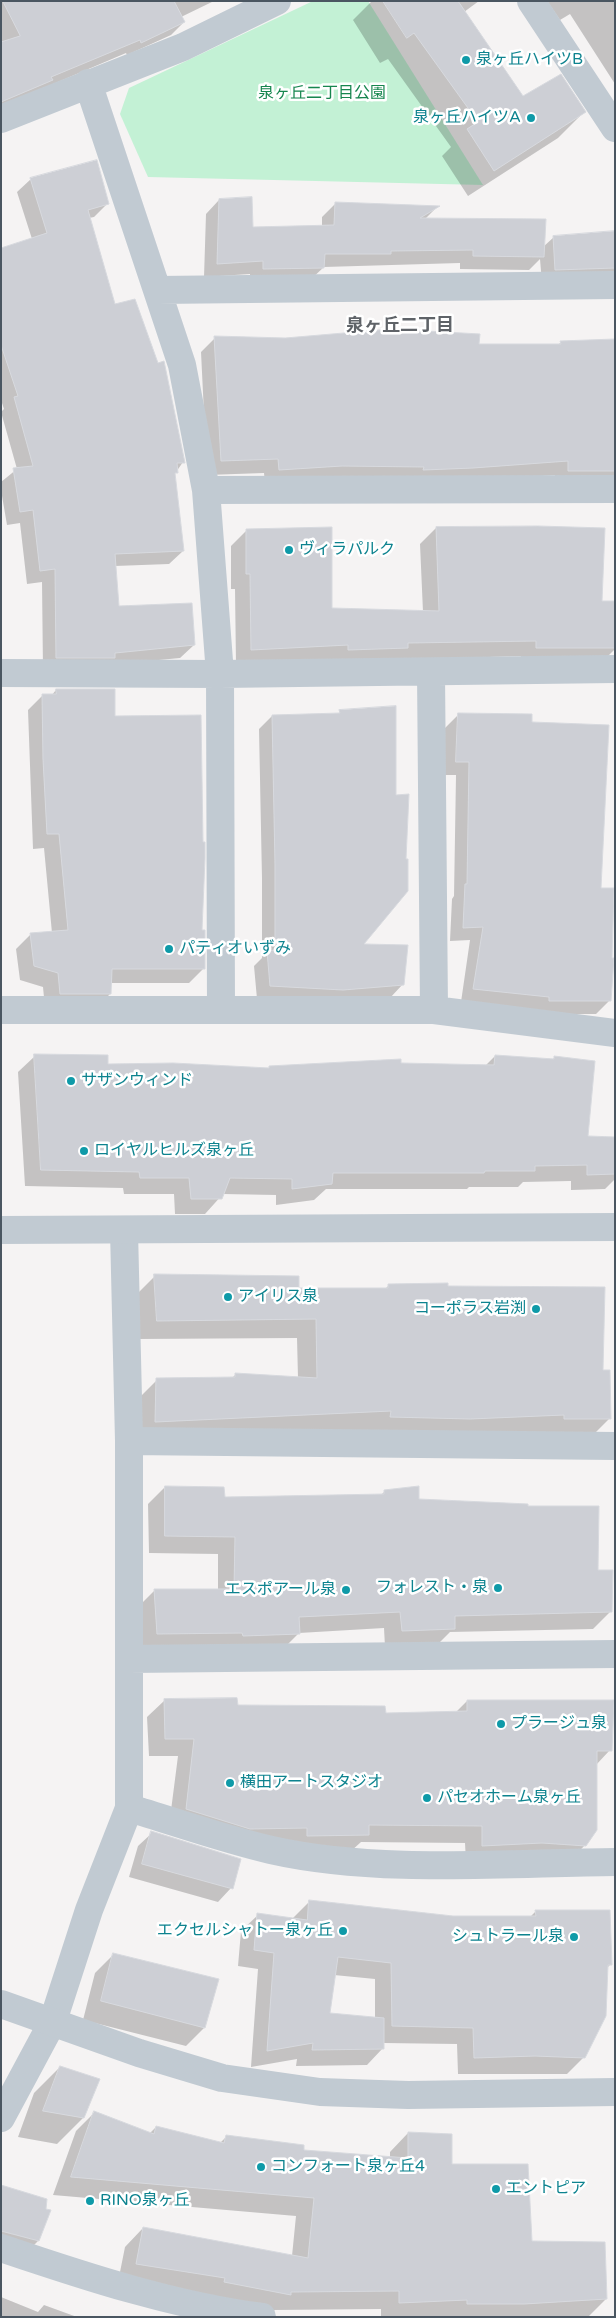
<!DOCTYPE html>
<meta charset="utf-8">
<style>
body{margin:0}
#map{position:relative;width:616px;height:2318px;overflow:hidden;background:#f5f3f3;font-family:"Varela Round",sans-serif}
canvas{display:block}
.frame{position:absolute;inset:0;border:2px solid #4a5661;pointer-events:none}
</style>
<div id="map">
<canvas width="616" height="2318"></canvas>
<div class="frame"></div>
</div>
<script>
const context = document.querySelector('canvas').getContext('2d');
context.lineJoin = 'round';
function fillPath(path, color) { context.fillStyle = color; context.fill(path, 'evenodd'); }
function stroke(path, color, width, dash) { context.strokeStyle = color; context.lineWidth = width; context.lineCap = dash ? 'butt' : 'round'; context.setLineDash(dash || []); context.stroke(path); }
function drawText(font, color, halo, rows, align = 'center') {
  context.font = font + ' "Varela Round","Noto Sans JP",sans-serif'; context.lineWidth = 5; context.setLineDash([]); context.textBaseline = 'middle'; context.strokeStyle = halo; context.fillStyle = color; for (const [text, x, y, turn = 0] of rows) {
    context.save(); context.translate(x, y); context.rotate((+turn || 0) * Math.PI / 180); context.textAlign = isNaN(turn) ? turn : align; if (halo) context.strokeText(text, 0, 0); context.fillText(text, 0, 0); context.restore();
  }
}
const green = new Path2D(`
 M313 1H368L483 185 148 177 120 114 129 88Z`);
const shadow = new Path2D(`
 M1 1H214L181 17 184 22 171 35 127 55 126 53 44 88 1 109Z
 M372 1H479L464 12 523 98 584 112 558 138 468 196 442 156 451 147 388 59 380 63 353 20Z
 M547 1H615V84L570 14 560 20Z
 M31 179 107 204 94 217 89 218 114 305 183 462 174 475 183 551 169 564 115 566 118 607 194 645 180 658 43 671 42 582 27 584 20 523 7 525 1 490V482L17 469 1 412 4 409 1 400V250L32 239 17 192Z
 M219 200 252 229 322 227V217L336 203 437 207 424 220 543 247 554 237 615 233V270L604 281 542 283 540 259 529 270 460 269V263L324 267 309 281 250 282V274L204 277 206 214Z
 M215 338 557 346 561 342 615 340V482L554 485 555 475 458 482 265 484 264 473 207 475 201 352Z
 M436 528 601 602 615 603V649L600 664 521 663V656L236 665 235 589H231V546L247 530 331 609 423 612 420 544Z
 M56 690 114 717 201 931 204 968 189 983H110V994L95 1009 45 1008 43 987 20 980 16 949 31 934 52 933 44 848 33 849 28 710 43 695 51 696Z
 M340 712 361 946 403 984 390 998 257 999 254 966 262 958V879L259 729 272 716 338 714Z
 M458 715 531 723 600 889 610 1000 596 1014H536L461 1002 470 940 450 941 452 899 454 896 456 775H443L445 728Z
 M35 1056 106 1065 268 1069 270 1067 400 1064 485 1066 495 1056 552 1060 554 1058 587 1137 615 1139V1179L605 1189 571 1190V1181L523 1182 518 1187H469L467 1189H326L314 1200 276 1205V1195L223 1194 205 1214H175L174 1194H124L123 1188 25 1186 18 1072Z
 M155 1276 298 1289 384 1290 389 1285 447 1288 588 1359 610 1418 591 1437 372 1436V1430L137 1440 138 1399 157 1380 232 1378 235 1375 298 1378 297 1338 138 1339 136 1295Z
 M165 1487 223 1498 381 1495 385 1491 418 1501 596 1572 610 1612 593 1629 450 1632 436 1646 385 1647 384 1628 299 1633 282 1650H140L138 1607 155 1590H218V1554L149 1553 148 1504Z
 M165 1700 236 1707 384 1714 456 1712 467 1701 610 1750 596 1765 585 1845 568 1863 466 1862 465 1843 361 1842 350 1852 169 1826 178 1756H149L147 1717Z
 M152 1833 231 1888 218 1902 129 1877 138 1846Z
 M309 1902 453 1917H530L536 1911 611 1964 607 1968 584 2057 567 2074H458L457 2044 383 2043V2048L367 2065 296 2066 297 2059 251 2067 258 1969 238 1966 241 1931 258 1915 293 1918ZM334 1975 375 1979V2018L329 2014Z
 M114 1954 204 2028 186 2046 83 2020 95 1973Z
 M60 2067 83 2118 57 2144 18 2137 34 2093Z
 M94 2113 150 2133 156 2127 220 2143 226 2137 303 2151 390 2158V2152L408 2133 451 2166 531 2242 606 2299 588 2317H381V2309L275 2310 271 2313 118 2282 125 2247 143 2228 292 2256 296 2216 53 2195 76 2131Z
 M1 2187 38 2241 25 2254 1 2248Z
 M1 2297 38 2312 44 2305 77 2317H1Z`);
const building = new Path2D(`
 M3 1H174L185 22 141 43 140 40 51 77 53 80 1 102V42L20 36Z
 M383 1H458L523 96 561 74 586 112 494 171 467 129 478 122 414 33 407 38Z
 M97 160 109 204 88 210 115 304 135 299 158 363 164 361 185 463H177L178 473H175L184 551 115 554 119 606 192 603 195 645 115 653V658H56L55 569 40 571 33 510 20 512 13 468 33 466 14 397 18 396 1 345V248L47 233 30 178Z
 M252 197 253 227 334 225 335 202 440 206 420 218 546 219 544 257 473 256V250L391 251V254H325L324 268 263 269V261L217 264 219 199Z
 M615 231V268L555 270 553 236Z
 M391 329 480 334 479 344H561L560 341 615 339V471H568V461L473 468 423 470 424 467 342 466 279 470 278 459 221 461 214 336 285 338Z
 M538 526 605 528 602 601H615V648H536V641L408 643V648L348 650V645L251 650 250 574H246V529L332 527V608L439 611 436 527Z
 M56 689H115V716L201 715 203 842H205V858L202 930H205V969H112L111 994H60L58 973 34 966 30 933 68 930 59 834H47L43 759 42 694H56Z
 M396 706V795L409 794 406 859H408V891L364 944 408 945 404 985 343 990 270 986 267 951 275 950V864L272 715 340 713 339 710Z
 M458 713 532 714V722L609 725 601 888H614L612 958H614L611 1001H549V997L473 989 483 927 463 928 465 884H467L469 762H456Z
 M34 1054 108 1055V1064L173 1063 269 1068V1066L401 1059V1063L494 1065 495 1055 554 1059V1056L595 1061 588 1136 615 1137V1174L587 1175V1165L535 1166V1171H485L484 1173H333L332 1184 292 1189V1179L230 1178 222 1199H191L189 1178H140L139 1172 41 1170Z
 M154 1274 299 1276V1288H388V1284L448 1283V1286L605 1287 603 1370H610L611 1419H564V1415L470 1419 390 1417 391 1411 155 1422 156 1378 235 1377V1373L317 1378 316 1319 157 1321Z
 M165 1486 224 1487 225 1497 384 1494V1490L419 1486V1499L528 1504V1506H599L598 1570H613L612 1612 455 1616V1629L402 1631 400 1612 299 1617 300 1634 243 1636 242 1633 157 1634 154 1589H234L235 1537 165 1536Z
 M237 1698 238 1705 385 1706 386 1713 467 1711V1700H614L612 1751H597V1830L586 1846 542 1843 482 1846V1826L369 1825V1835L307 1836V1828L250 1829 186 1809 194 1739H165L164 1699Z
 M151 1831 241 1859 233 1889 142 1864Z
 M309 1900 453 1916H536L535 1910H610L612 1965H608L606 2016 585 2058 535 2056 474 2058 473 2028 392 2026 391 1963 338 1957 330 2013 384 2018V2049L312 2050 313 2043 267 2051 274 1953 254 1950 257 1913 307 1920Z
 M113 1953 219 1979 205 2028 101 2001Z
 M60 2066 100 2079 84 2118 43 2111Z
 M94 2111 154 2134 156 2126 224 2143 226 2135 304 2145V2150L408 2158V2132L452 2134V2164H528L532 2241 605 2242 607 2299 524 2304H467V2300L399 2303V2291L291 2292V2295L224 2282 225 2278 136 2264 143 2227 308 2258 314 2198 71 2177Z
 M1 2185 47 2199 46 2209 51 2210 39 2241 1 2231Z`);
const minor = new Path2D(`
 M531 1 615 128
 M88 83 182 365 206 490 220 674 221 1010
 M1 119 183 47 277 1
 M158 290 615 285
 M206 490 615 489
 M1 673 220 674 615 669
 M431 673 434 1010
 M1 1010H434L615 1033
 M129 1441 615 1446
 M129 1659 615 1654
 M129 1808C176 1822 223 1839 271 1850 377 1874 506 1863 615 1862
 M1 2118 53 2021 89 1910 129 1808V1441L124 1230
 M1 2248C87 2277 172 2305 262 2317`);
const tertiary = new Path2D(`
 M1 1230 615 1227
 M1 2004 139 2053 222 2078 320 2092 408 2095 615 2092`);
const markers = [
 [466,60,5,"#0f9aa8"],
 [531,118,5,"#0f9aa8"],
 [289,550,5,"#0f9aa8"],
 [169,949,5,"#0f9aa8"],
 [71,1081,5,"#0f9aa8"],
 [84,1151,5,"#0f9aa8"],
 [228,1297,5,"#0f9aa8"],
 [536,1309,5,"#0f9aa8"],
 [498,1588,5,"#0f9aa8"],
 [346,1590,5,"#0f9aa8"],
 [501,1724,5,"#0f9aa8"],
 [230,1783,5,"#0f9aa8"],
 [427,1798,5,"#0f9aa8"],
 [343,1931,5,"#0f9aa8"],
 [574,1937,5,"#0f9aa8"],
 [261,2167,5,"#0f9aa8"],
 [496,2189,5,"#0f9aa8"],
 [90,2201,5,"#0f9aa8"]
];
const cultureNames = [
 ["泉ヶ丘ハイツB",476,60],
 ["泉ヶ丘ハイツA",521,118,"right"],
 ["ヴィラパルク",299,550],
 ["パティオいずみ",179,949],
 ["サザンウィンド",81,1081],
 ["ロイヤルヒルズ泉ヶ丘",94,1151],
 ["アイリス泉",238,1297],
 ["コーポラス岩渕",526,1309,"right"],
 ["フォレスト・泉",488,1588,"right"],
 ["エスポアール泉",336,1590,"right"],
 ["プラージュ泉",511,1724],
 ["横田アートスタジオ",240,1783],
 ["パセオホーム泉ヶ丘",437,1798],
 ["エクセルシャトー泉ヶ丘",333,1931,"right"],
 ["シュトラール泉",564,1937,"right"],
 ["コンフォート泉ヶ丘4",271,2167],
 ["エントピア",506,2189],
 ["RINO泉ヶ丘",100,2201]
];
const parkNames = [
 ["泉ヶ丘二丁目公園",322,94]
];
const neighbourhoodNames = [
 ["泉ヶ丘二丁目",400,326]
];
fillPath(green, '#c3f1d5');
fillPath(shadow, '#0003');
fillPath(building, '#cdcfd5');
stroke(building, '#d7d9de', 1);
stroke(minor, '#c1cad2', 28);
stroke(tertiary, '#c1cad2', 28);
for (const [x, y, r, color] of markers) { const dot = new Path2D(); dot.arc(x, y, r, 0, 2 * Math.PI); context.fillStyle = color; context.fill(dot); stroke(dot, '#fff', 2); }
drawText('16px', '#0d838f', '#fff', cultureNames, 'left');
drawText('16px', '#17864f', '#fff', parkNames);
drawText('bold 18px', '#5f6368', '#fff', neighbourhoodNames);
</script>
